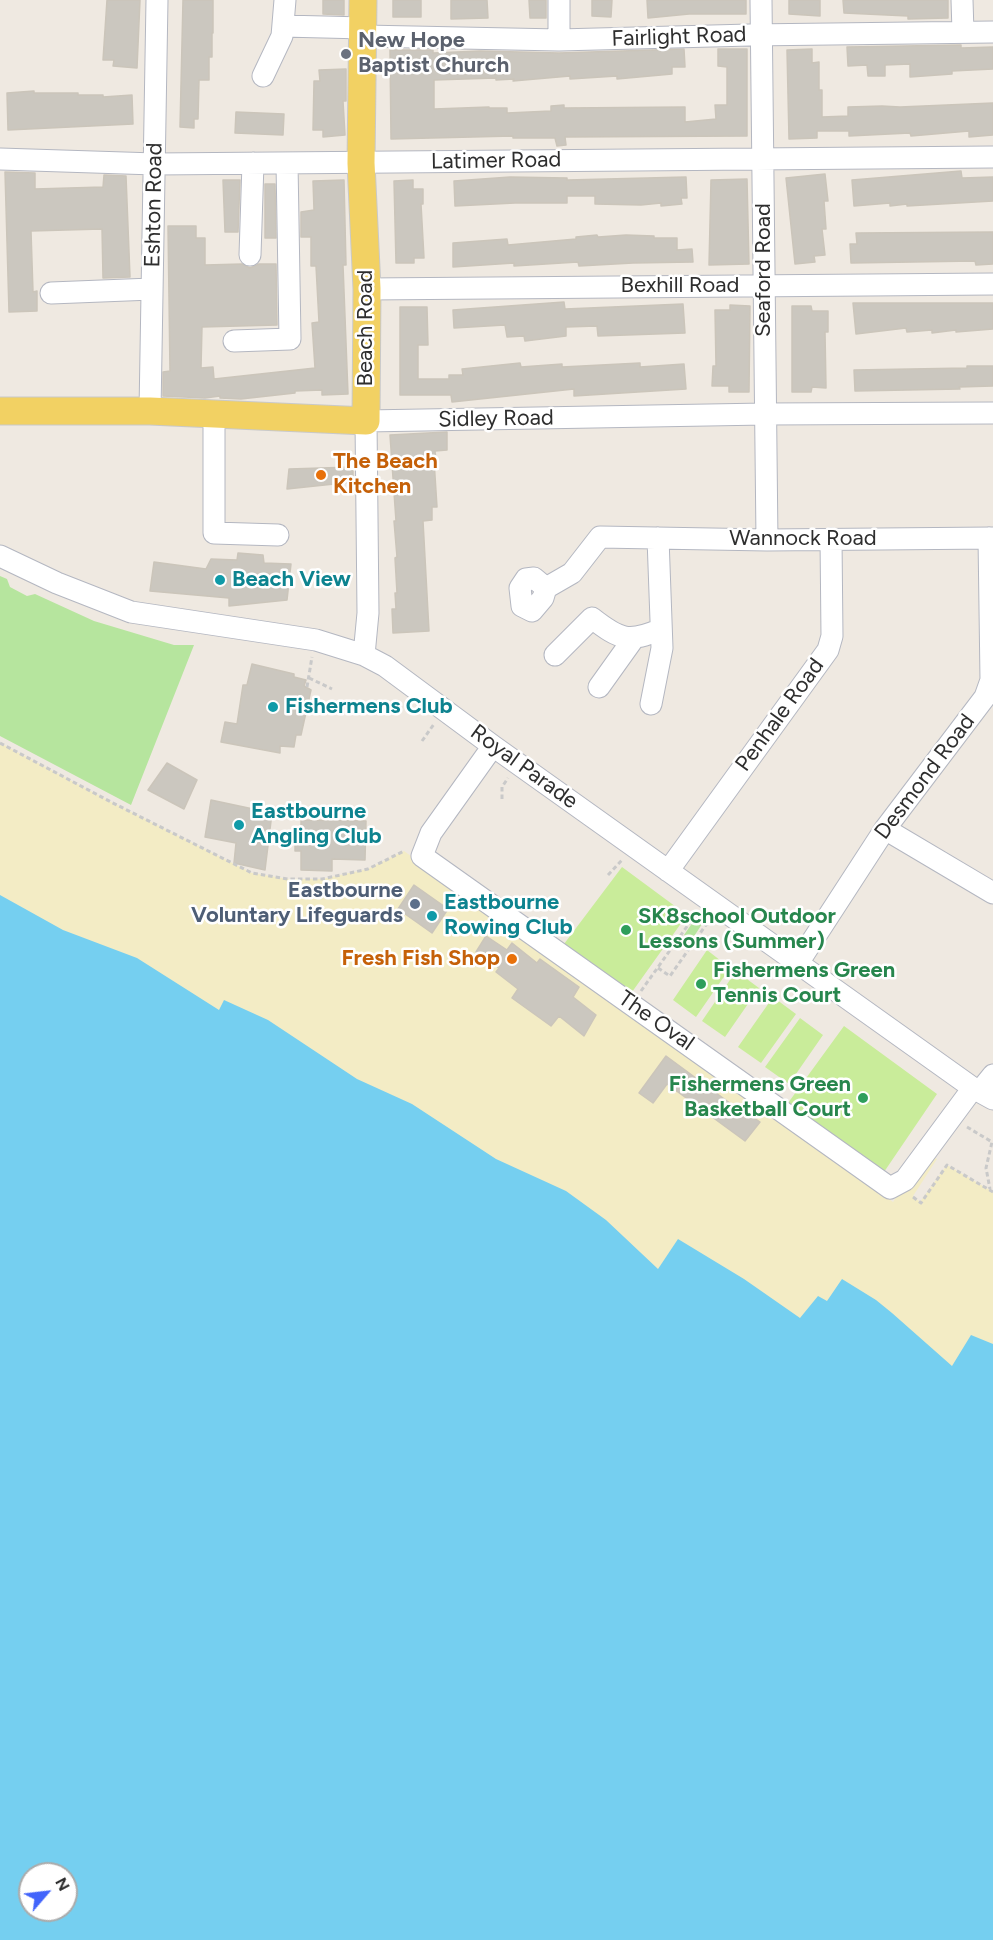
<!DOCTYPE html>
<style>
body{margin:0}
#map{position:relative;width:993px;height:1940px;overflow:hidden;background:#efe9e1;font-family:Figtree,sans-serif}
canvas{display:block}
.north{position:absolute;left:18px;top:1862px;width:60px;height:60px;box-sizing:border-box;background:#fff;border:2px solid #ababab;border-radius:50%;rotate:62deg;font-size:16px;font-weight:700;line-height:24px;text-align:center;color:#2e2e2e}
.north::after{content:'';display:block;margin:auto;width:21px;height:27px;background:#4264fb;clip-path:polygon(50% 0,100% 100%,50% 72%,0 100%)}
</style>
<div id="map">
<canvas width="993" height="1940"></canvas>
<div class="north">N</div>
</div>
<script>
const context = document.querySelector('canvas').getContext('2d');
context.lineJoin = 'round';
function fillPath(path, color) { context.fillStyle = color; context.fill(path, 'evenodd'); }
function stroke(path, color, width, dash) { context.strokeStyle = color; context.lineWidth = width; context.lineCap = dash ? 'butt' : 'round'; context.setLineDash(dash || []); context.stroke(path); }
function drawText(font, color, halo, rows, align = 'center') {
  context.font = font + ' Figtree,sans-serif'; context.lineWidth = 5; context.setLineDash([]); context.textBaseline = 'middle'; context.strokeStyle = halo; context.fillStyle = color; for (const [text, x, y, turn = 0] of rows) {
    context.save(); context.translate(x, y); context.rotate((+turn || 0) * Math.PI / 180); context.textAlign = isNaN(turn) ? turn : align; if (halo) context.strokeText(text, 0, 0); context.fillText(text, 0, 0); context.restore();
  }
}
const green = new Path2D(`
 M0 576 7 579 10 587 27 596 35 594 94 621 174 645H194L131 805 0 736Z
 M697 916 704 921 691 941 684 935Z`);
const sand = new Path2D(`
 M0 743 111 802 252 873 288 879H322L368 869 404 851 893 1202 926 1153 937 1159 913 1196 920 1202 947 1165 993 1192V1479L0 1066Z`);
const pitch = new Path2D(`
 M622 867 687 915 632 992 564 944Z
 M707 950 730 968 696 1017 673 1000Z
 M736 971 759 988 725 1037 702 1021Z
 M773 997 796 1014 761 1063 738 1047Z
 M800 1018 823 1035 789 1084 765 1067Z
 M844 1026 937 1094 884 1172 788 1103Z`);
const water = new Path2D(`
 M0 895 63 930 137 958 219 1010 224 1000 268 1020 357 1079 412 1104 496 1159 566 1191 606 1220 658 1269 678 1239 744 1279 800 1318 818 1296 827 1301 842 1279 876 1300 892 1313 952 1366 971 1335 993 1344V1940H0ZM30 1874H66V1910H30Z`);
const building = new Path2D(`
 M107 0H140L137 68 113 66 114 60H103Z
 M183 0H213V33H212V57H209V80H199L198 119H194V128L180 127Z
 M323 0H344V15L323 14Z
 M393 0H421V17H393Z
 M451 0H487L488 18 451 19Z
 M529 0H546V18H530Z
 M592 0H612L611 17 592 16Z
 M647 0H746V14H689L648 18Z
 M789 0H820V16L789 14Z
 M843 0H948V18L908 19V16L844 13Z
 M961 45V48L993 47V69L952 71V74L910 77V64L885 65V76H868L867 65 848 66 847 47Z
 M684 49 685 67H672V74L617 79V76L570 79V76L513 81 514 79 496 80V78L434 80V109L489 107V108H507V113L551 111V106L564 105V108L685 107V122L716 119 715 105H727V67L718 66V49H747V136L565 137 566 145 557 146 555 138H513V136L391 139 390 50H433V53L480 51 559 53Z
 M812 49V63L819 62V90H822V117L848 116V107L882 106 900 107 993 103V135L969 137V131L911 136 910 133 849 136V131H817V138L789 139 787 50Z
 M346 69V101H343L345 135 323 137V130H313L314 81H320L319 70Z
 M34 91V93H78V95H103V97L132 95 133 124 8 130 7 93Z
 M236 112 284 114 283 135 235 133Z
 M961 171 962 178 993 177V201L907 206V204L890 206V203L854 206 852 180Z
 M5 172 35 173V189L103 187 104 175 126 176 130 277 103 278 102 229 31 231 33 292 37 291V311L9 312Z
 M825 174 828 201H824L826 229H822L825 255 814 256 815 262 795 264 786 178Z
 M510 177 567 178V180L686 177 687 198H681L682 204 661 206V203L641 205 595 204V196H567V203H515L455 206 454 181Z
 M747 179 749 264 709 265 711 180Z
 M223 180H240L238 232H225Z
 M344 180 346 265H343L348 394 322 395V390L295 391V393L241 399 220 398V396L205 398 163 396V372L170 371 168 226H196V238H205V265L242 264 250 268 259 264H276L277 325 202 327 201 368 213 367 214 379 315 368 312 323 319 322 316 266H311V237H301V212L314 210 313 181Z
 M413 180V189H423V204H421L424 258H414V263H396L394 181Z
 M265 184H275L276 238H265Z
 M993 232V264L976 265 975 261 851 263 850 244H857L856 233Z
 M597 235 598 237 626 235 654 236V238H677V250L692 249 693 262 633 263 579 266 578 262 514 266V263L453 267V243L507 239 508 245 576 239V237Z
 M564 302 565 309 683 304 685 333 598 336 597 326 566 327V336L525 341 524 336 507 337 505 325 454 328 453 310Z
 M853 303H993V329L956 332V330L932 333V330L907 332 906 328 856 334Z
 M730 305 750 306 749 392H729V386H712L713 366H716L715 310H730Z
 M792 306H811L812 311H828V332H825L826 388 812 387 811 392H792Z
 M400 307H427L428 345H418V379H449V375H463L462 369 520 363 521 367 562 364V367L640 363V367L684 364 686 389 574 396V389L452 402 451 395H400Z
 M967 366H993V386L959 387 960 389 855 391 854 370 967 368Z
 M447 432V450L435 451 436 460H434L437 507H432V520L423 521 429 631 393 633 392 609H396L395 593H397L395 558 397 557 394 521H396L390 435Z
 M353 467V482L287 489 289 469Z
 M238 553 263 555 264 563 291 564 287 600 229 606V598L150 591 154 562 206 569 211 559 237 560Z
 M252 664 294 674V677L306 680 304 686 311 690 301 735H296L294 747 280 746V753L221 742 225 722 237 724 243 685H247Z
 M167 763 197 780 184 809 148 790Z
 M211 800 272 813 265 870 234 863 236 843 205 837Z
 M301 820 366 821 365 860 332 859V871L301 870V851H295V832H301Z
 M414 885 448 909 432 933 398 909Z
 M486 936 507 950 512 943 537 963 540 959 579 987 573 997 596 1015 584 1036 559 1016 551 1026 512 998 518 989 496 972 499 968 476 952Z
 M666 1056 746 1115 747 1113 760 1122 745 1141 667 1084 653 1103 639 1093Z`);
const path = new Path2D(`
 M309 678 332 689
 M307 687 312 657
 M422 741 434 724
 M0 743 111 802 252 873 288 879H322L368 869 404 851
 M502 799V787L508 778
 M608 875 622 860
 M680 936 692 944
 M658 968 670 976 708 922
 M641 991 693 918 695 912
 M967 1127 992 1142 986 1168 990 1189
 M913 1197 921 1203 947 1165 993 1192`);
const minor = new Path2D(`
 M559 0V40
 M761 0 767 540
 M962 0 963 32
 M283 26 364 28
 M364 36 559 40 750 35 993 32
 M263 76 282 36 285 0
 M0 159 155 164 993 157
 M250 255 253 163
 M367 289 993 284
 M51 293 152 289
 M234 341 290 339 287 163
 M150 411 157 0
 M214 413V533L278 535
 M0 556 57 583 131 612 316 640 364 655 385 666 493 746 973 1088 993 1099
 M546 588 543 598 532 611 522 606 520 588 526 579 534 578 546 588 572 573 600 537 767 540 993 538
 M364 655 368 613 366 421 765 414 993 413
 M555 655 592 618C620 640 629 643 661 629
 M599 687 634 638
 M651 704 662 648 658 538
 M493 746 431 833 422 856 890 1188 905 1180 973 1088
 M885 829 993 893
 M668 871 828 650 832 636 831 539
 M798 963 885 829 985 697 991 680 989 538
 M980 1091 993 1075`);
const major = new Path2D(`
 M0 411H150L366 421 367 289 361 163 363 0`);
const markers = [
 [346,54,6,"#6b7280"],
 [321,475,6,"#e8710a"],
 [220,580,6,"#0f9aa8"],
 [273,707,6,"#0f9aa8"],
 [239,825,6,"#0f9aa8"],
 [415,904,6,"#5c6f8a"],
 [432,916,6,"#0f9aa8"],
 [626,930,6,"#2e9e5b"],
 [512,959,6,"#e8710a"],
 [701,984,6,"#2e9e5b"],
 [863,1098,6,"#2e9e5b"]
];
const streetNames = [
 ["Fairlight Road",679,37,-2],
 ["Latimer Road",496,161,-1],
 ["Eshton Road",154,205,-89],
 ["Seaford Road",764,270,-90],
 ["Bexhill Road",680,286],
 ["Beach Road",366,328,-90],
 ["Sidley Road",496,419,-1],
 ["Wannock Road",803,539],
 ["Penhale Road",780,715,-54],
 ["Royal Parade",524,767,36],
 ["Desmond Road",925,777,-53],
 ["The Oval",656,1021,35]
];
const worshipNames = [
 ["New Hope",358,41],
 ["Baptist Church",358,66]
];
const foodNames = [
 ["The Beach",333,462],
 ["Kitchen",333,487],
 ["Fresh Fish Shop",500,959,"right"]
];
const cultureNames = [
 ["Beach View",232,580],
 ["Fishermens Club",285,707],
 ["Eastbourne",251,812],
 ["Angling Club",251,837],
 ["Eastbourne",444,903],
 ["Rowing Club",444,928]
];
const serviceNames = [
 ["Eastbourne",403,891],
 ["Voluntary Lifeguards",403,916]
];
const leisureNames = [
 ["SK8school Outdoor",638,917],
 ["Lessons (Summer)",638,942],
 ["Fishermens Green",713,971],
 ["Tennis Court",713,996],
 ["Fishermens Green",851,1085,"right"],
 ["Basketball Court",851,1110,"right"]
];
fillPath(green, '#b6e59e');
fillPath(sand, '#f3ecc5');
fillPath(pitch, '#c9ec9a');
fillPath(water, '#75cff0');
fillPath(building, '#cbc7bf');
stroke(building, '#cbc5ba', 1.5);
stroke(minor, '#b4b7c1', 23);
stroke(major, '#c9c9c9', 29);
stroke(path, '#c9c9c9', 3, [4.5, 3]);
stroke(minor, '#fff', 21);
stroke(major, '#f2d163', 27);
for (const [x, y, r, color] of markers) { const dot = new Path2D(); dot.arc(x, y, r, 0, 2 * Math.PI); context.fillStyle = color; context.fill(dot); stroke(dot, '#fff', 2); }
drawText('22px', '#2e2e2e', '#fff', streetNames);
drawText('bold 22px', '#5b616d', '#fff', worshipNames, 'left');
drawText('bold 22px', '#c56008', '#fff', foodNames, 'left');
drawText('bold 22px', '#0d838f', '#fff', cultureNames, 'left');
drawText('bold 22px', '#4e5e75', '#fff', serviceNames, 'right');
drawText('bold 22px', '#27864d', '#fff', leisureNames, 'left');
</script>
